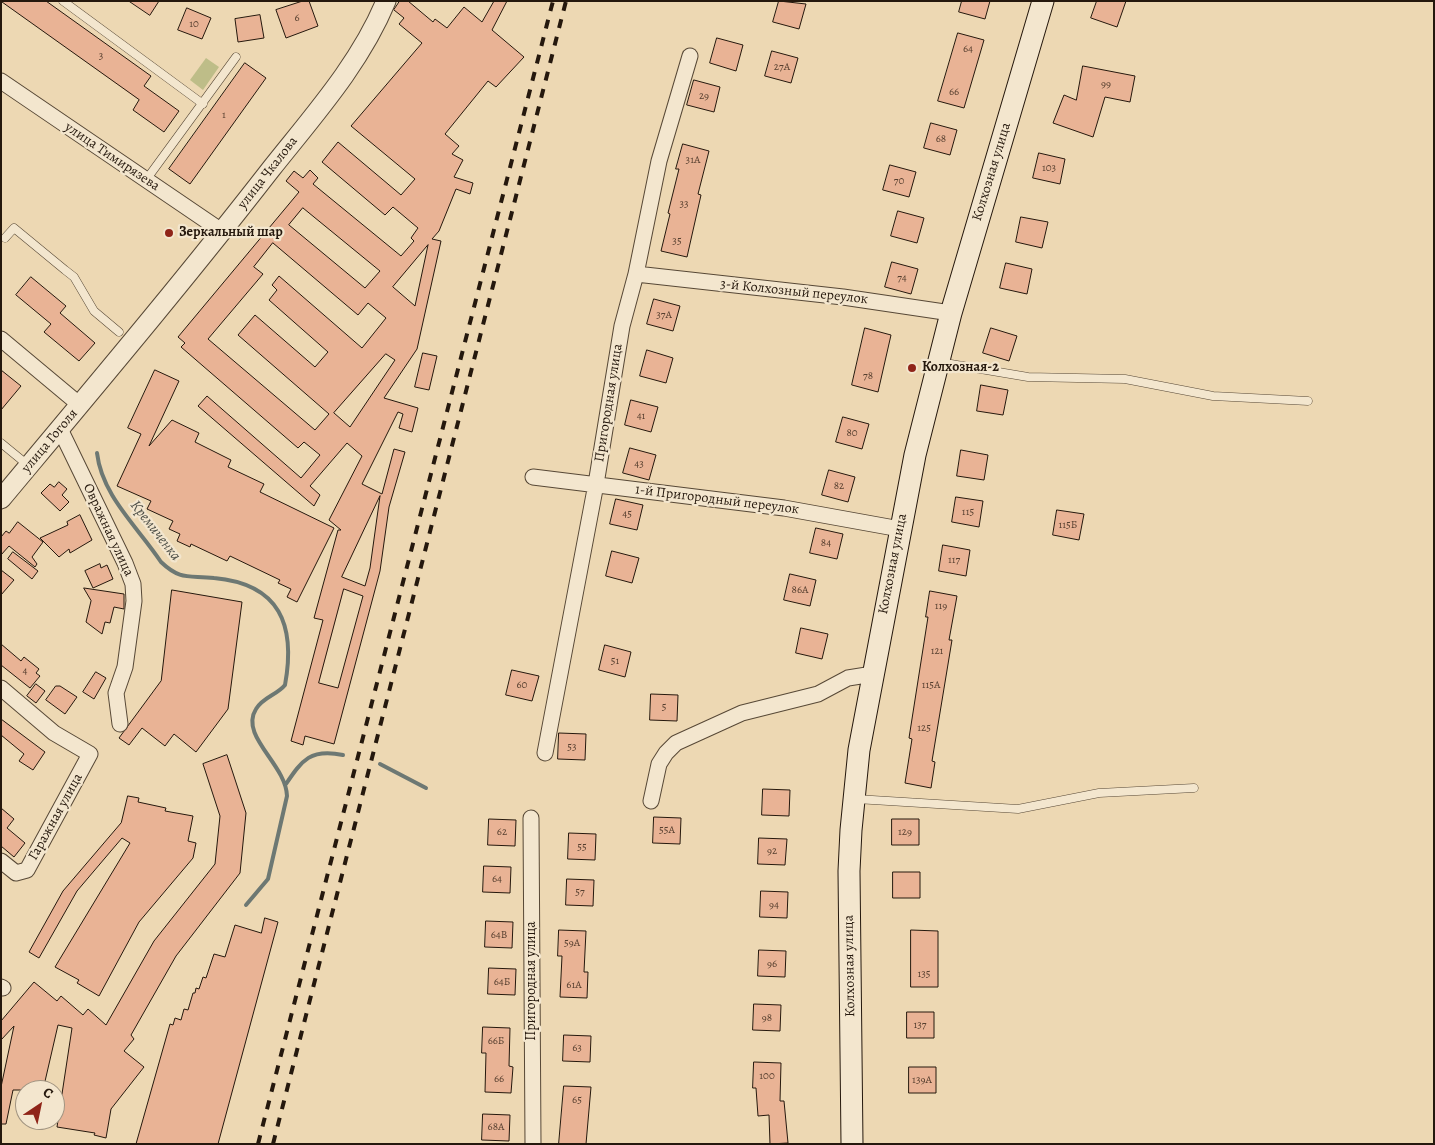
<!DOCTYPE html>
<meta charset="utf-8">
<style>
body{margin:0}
#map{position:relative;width:1435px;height:1145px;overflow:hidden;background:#edd8b3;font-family:Alegreya,serif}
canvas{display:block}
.frame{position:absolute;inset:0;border:2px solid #25180d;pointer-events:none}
.north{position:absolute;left:15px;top:1080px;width:50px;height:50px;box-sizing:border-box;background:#f3e6ce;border:1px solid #a19481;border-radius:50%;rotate:34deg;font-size:14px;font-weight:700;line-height:20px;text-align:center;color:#25180d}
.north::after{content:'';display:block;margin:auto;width:18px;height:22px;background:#8f2418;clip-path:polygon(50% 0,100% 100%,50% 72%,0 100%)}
</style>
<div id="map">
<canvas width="1435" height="1145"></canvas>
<div class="frame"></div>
<div class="north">С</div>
</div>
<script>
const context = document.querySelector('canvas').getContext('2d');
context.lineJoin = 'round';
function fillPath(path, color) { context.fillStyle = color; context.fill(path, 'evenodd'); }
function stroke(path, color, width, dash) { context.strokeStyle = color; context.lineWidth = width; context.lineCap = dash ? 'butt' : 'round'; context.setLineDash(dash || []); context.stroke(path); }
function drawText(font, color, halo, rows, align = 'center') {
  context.font = font + ' Alegreya,serif'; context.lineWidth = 4.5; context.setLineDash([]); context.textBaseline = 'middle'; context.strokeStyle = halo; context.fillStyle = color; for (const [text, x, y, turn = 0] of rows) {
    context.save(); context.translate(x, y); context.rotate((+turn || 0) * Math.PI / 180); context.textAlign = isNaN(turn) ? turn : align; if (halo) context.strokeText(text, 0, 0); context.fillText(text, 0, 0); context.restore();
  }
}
const green = new Path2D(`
 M206 58 219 67 203 90 190 80Z`);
const stream = new Path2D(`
 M97 453C102 496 138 527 161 562 181 581 189 575 214 578 280 584 296 625 285 685 277 695 263 697 256 709 239 736 286 764 287 796L268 879 246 905
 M380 764 426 788
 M286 784C302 760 311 748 343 755`);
const building = new Path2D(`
 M1 1H46L151 76 144 86 179 111 164 132 133 110 139 100Z
 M129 1H159L150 15Z
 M303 1H309L318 26 286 38 276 10Z
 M400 1H408L433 22 435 19 447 28 464 7 482 22 494 1H507L492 30 524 57 496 87 488 81 445 134 459 146 452 154 463 160 454 177 473 183 470 194 456 189 439 231 432 239 441 241 417 349 384 398 418 408 412 432 399 428 403 414 398 412 362 484 382 494 394 449 405 452 389 507 380 571 334 744 305 736 303 745 291 741 323 620 314 618 338 530H341L329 520 362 456 347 443 310 486 320 495 314 506 198 406 207 396 301 478 320 455 304 442 298 448 181 347 185 343 178 337 299 192 286 181 294 171 303 178 310 170 318 178 313 184 401 256 414 241 411 238 418 228 393 207 385 215 322 162 338 142 401 195 415 179 351 126 422 43 399 24 404 18 394 10ZM303 208 380 271 365 288 289 225ZM273 243 358 315 368 303 386 318 362 348 279 276 272 285 277 290 269 300 328 352 315 367 255 315 238 335 329 414 315 430 208 339 263 274 254 267ZM428 245 415 306 393 287ZM386 354 395 360 350 427 334 413ZM380 496 370 568 365 586 342 577ZM344 589 363 596 338 688 319 683Z
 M779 1 806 4 799 29 773 22Z
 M962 1H990L985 19 959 12Z
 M1097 1H1126L1117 27 1091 18Z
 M187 8 211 18 202 39 178 30Z
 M260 15 264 38 238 42 235 19Z
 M958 33 984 40 964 108 938 101Z
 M717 38 743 45 736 71 710 63Z
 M772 51 798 58 791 83 765 76Z
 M245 63 266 78 190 184 169 169Z
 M1083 66 1135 76 1130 102 1105 97 1093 137 1053 123 1064 95 1076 100Z
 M694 80 720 87 714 112 687 105Z
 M931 123 957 130 950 155 924 148Z
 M683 144 709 151 698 194 701 195 687 257 661 251 670 214 668 213 679 169H676Z
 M1039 153 1065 159 1060 184 1033 178Z
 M890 165 916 172 909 197 883 190Z
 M898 211 924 218 917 243 891 236Z
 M1021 217 1048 222 1042 248 1016 242Z
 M892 262 918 269 911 294 885 287Z
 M1006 263 1032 269 1027 294 1000 288Z
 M31 277 66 306 60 313 95 343 79 361 44 332 51 324 16 295Z
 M654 299 680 306 673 331 647 324Z
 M865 328 891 335 878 392 852 385Z
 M991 328 1017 336 1009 361 983 353Z
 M647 350 673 358 666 383 640 376Z
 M423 353 437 356 429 390 415 387Z
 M1 370 21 386 1 410Z
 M155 370 179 381 149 446 172 420 199 433 195 442 231 460 228 467 264 484 260 492 334 528 297 602 287 597 291 589 278 583 280 580 230 556 227 561 191 544 190 547 177 541 180 534 169 529 173 521 147 509 151 501 117 486 141 434 128 428Z
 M981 385 1008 390 1003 415 977 411Z
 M631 400 658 407 651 432 625 425Z
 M843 417 869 424 862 449 836 442Z
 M630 448 656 455 649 480 623 473Z
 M961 450 988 455 984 480 957 476Z
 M829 470 855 477 848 502 822 495Z
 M59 482 67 489 62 495 69 502 60 511 41 493 50 484 54 487Z
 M956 497 983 501 979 527 952 522Z
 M616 499 643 505 637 530 610 524Z
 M1057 510 1084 514 1079 540 1053 535Z
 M80 515 92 540 70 553 69 549 59 557 40 538 68 525 67 522Z
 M18 522 43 542 32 557 37 564 35 567 9 546 1 555V537L6 531 9 533Z
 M816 528 843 534 837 559 810 553Z
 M943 545 970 550 966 576 939 571Z
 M612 551 639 558 632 583 606 576Z
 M13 552 38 571 32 579 8 559Z
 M100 564 101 568 107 565 113 579 93 588 85 571Z
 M1 570 14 580 1 595Z
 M790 574 816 580 810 606 784 600Z
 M84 588 124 594V609L114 607 110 623 105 622 102 634 86 622 91 601Z
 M172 590 242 602 228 709 196 752 174 734 165 746 142 728 129 745 119 738 161 681Z
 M930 591 957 596 949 640H952L932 761 935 762 931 788 905 783 912 739 909 738 928 617H926Z
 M801 628 828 634 822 659 796 653Z
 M1 644 21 661 24 657 39 669 36 673 40 676 30 688 1 665Z
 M605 645 631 652 625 677 599 670Z
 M512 670 539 676 532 701 506 695Z
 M96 672 106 678 94 699 83 692Z
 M36 684 45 691 36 703 27 696Z
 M56 686H60L77 697 65 714 46 700Z
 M651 694 678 695 677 721 650 720Z
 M1 719 45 752 33 770 19 761 24 754 1 735Z
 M559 733 586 734 585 760 558 759Z
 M227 755 246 813 240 873 176 956 131 1035 134 1039 124 1051 144 1067 111 1109 106 1138 94 1135 95 1133 57 1127 72 1028 58 1025 43 1090H13L6 1124H1V1087L14 1026 1 1040V1021L34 982 57 1001 61 996 83 1015 88 1009 106 1025 154 941 215 864 220 816 203 764Z
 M763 789 790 790 789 816 762 815Z
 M128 796 139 798 138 802 166 808 165 811 193 816 188 841 196 843 193 858 139 922 99 996 77 983 79 980 55 967 130 843 122 838 77 891 39 958 29 952 63 891 121 823Z
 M1 808 14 819 7 828 25 843 14 857 1 846Z
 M654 817 681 818 680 844 653 843Z
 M489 819 516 820 515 846 488 845Z
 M892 819H919V845H892Z
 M569 833 596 834 595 860 568 859Z
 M759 838 787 839 785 865 758 864Z
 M484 866 511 867 510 893 483 892Z
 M893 872H920V898H893Z
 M567 879 594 880 593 906 566 905Z
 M761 891 788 892 787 918 760 917Z
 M265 918 278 922 218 1144H136L170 1024 173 1025 175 1018 181 1020 184 1009 188 1010 193 993H195L196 988 199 989 203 977 206 978 214 954 225 957 235 925 261 933Z
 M486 921 513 922 512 948 485 947Z
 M559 930 586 931 584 972H588L587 998 560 997 562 956H558Z
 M911 930 938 931V987H911Z
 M759 950 786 951 785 977 758 976Z
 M489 968 516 969 515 995 488 994Z
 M754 1004 781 1005 780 1031 753 1030Z
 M907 1012H934V1038H907Z
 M483 1027 510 1028 509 1066 513 1067 511 1093 485 1092 486 1053H482Z
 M564 1035 591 1036 590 1062 563 1061Z
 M754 1062 781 1063 780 1101H784L788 1143 770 1144 769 1115 758 1116 756 1088H753Z
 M909 1067H936V1093H909Z
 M564 1086 591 1087 586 1144H559Z
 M483 1114 510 1115 509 1141 482 1140Z`);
const service = new Path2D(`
 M63 1 203 104
 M146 180 236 57
 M5 238 14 228 65 270 74 277 94 311 119 332
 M939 362 1028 377 1125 379 1213 396 1308 401
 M1 443 29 466
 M856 799 1018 809 1099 793 1194 788`);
const minor = new Path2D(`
 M1 81 223 232
 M636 274 843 297 951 313
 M1 339 80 405
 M60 429 125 563 133 584 134 601 125 667 116 693 120 724
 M533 477 784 508 900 529
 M1 688 54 733 90 754 27 870 16 873 1 861
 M545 753 596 484 622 326 636 274 659 161 690 56
 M651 801 659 764 666 753 676 743 742 713 818 694 848 678 873 674
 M531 818 533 1144
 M1 987 3 988`);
const tertiary = new Path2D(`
 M1 499C92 390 184 281 271 169 313 116 360 64 386 1`);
const secondary = new Path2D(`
 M852 1144 849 871 851 830 859 750 915 455 951 313 1043 1`);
const rail = new Path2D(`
 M258 1144 553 1
 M273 1144 566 1`);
const markers = [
 [169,233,5,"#8f2418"],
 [912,368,5,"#8f2418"]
];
const numberNames = [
 ["6",297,18],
 ["10",194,24],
 ["64",968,49],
 ["3",101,56],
 ["27А",782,67],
 ["99",1106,84],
 ["66",954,92],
 ["29",704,96],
 ["1",224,115],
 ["68",941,139],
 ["31А",693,160],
 ["103",1049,168],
 ["70",899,181],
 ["33",684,204],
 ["35",677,241],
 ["74",902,278],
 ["37А",664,315],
 ["78",868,376],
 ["41",641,416],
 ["80",852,433],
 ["43",639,464],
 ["82",839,486],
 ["115",968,512],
 ["45",627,514],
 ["115Б",1068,525],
 ["84",826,543],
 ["117",954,560],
 ["86А",800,590],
 ["119",941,606],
 ["121",937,651],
 ["51",615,661],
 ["4",25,671],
 ["60",522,685],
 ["115А",931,685],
 ["5",664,707],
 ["125",924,728],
 ["53",572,747],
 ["55А",667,830],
 ["62",502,832],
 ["129",905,832],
 ["55",582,847],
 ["92",772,851],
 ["64",497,879],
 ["57",580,892],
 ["94",774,905],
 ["64В",499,935],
 ["59А",572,943],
 ["96",772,964],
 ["135",924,974],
 ["64Б",502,982],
 ["61А",574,985],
 ["98",767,1018],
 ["137",920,1025],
 ["66Б",496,1041],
 ["63",577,1048],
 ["100",767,1076],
 ["66",499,1079],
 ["139А",922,1080],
 ["65",577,1100],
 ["68А",496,1127]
];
const streetNames = [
 ["улица Тимирязева",112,157,34],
 ["Колхозная улица",992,172,-73],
 ["улица Чкалова",268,173,-52],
 ["3-й Колхозный переулок",794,292,6],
 ["Пригородная улица",609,403,-81],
 ["улица Гоголя",50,441,-50],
 ["1-й Пригородный переулок",717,500,7],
 ["Овражная улица",108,530,65],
 ["Колхозная улица",893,564,-79],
 ["Гаражная улица",56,817,-61],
 ["Колхозная улица",850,966,-91],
 ["Пригородная улица",532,981,-90]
];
const poiNames = [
 ["Зеркальный шар",179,233],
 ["Колхозная-2",922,368]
];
const waterNames = [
 ["Кремиченка",155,531,52]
];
fillPath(green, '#bebd88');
stroke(stream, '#6d7873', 4);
fillPath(building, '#e9b395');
stroke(building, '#25180d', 1);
stroke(service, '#574836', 9);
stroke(minor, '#574836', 17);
stroke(tertiary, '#574836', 21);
stroke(secondary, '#25180d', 23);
stroke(service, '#f3e6ce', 8);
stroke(minor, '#f3e6ce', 15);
stroke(tertiary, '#f3e6ce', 19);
stroke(secondary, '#f3e6ce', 21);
stroke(rail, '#25180d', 4, [9, 9]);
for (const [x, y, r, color] of markers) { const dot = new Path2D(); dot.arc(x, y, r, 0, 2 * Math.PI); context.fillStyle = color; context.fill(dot); stroke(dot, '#f3e6ce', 2); }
drawText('11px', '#563f2f', null, numberNames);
drawText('14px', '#25180d', '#f3e6ce', streetNames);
drawText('bold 14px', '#25180d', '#f3e6ce', poiNames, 'left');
drawText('italic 15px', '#4f5048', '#f3e6ce', waterNames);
</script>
